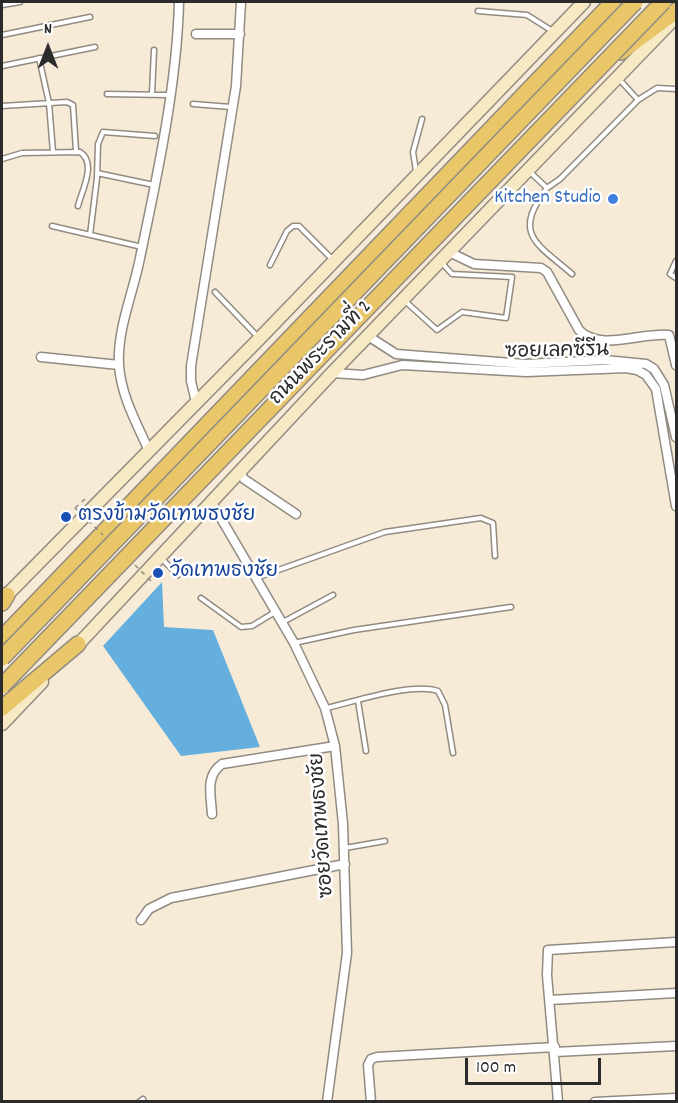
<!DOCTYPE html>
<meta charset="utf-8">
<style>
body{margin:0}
#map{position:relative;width:678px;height:1103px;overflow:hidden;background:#f7ebd8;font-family:Dekko,sans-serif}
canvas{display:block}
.frame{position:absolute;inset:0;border:3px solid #2b2b2b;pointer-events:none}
.north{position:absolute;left:18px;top:18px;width:60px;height:60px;-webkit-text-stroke:4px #fff;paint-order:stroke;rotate:0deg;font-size:16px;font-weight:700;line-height:24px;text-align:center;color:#2b2b2b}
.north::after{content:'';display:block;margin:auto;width:21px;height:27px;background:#2b2b2b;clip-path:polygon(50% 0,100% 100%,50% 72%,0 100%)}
.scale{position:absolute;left:465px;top:1058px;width:136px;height:27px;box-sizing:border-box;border:3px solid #2b2b2b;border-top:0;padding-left:8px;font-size:18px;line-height:21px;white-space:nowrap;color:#2b2b2b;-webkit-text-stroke:4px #fff;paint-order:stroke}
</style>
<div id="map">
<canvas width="678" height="1103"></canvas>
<div class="frame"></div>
<div class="north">N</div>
<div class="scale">100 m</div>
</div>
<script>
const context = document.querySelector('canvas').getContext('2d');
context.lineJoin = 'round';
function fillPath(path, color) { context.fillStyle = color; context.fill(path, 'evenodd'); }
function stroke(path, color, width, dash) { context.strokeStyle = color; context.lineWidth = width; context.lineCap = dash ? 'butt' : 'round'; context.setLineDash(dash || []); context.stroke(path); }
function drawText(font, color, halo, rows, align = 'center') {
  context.font = font + ' Dekko,"Playpen Sans Thai",sans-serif'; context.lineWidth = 5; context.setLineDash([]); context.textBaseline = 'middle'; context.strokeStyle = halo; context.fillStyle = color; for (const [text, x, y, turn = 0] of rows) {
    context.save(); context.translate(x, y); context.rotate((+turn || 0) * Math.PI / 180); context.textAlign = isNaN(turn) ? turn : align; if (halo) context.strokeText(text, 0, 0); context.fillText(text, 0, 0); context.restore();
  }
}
const water = new Path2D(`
 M162 582 164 627 213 630 260 747 181 756 103 646Z`);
const path = new Path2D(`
 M75 508 85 499`);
const lane = new Path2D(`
 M2 5 20 2
 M478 11 527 15 554 32
 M2 35 90 17
 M39 58 49 103 53 152
 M2 66 95 47
 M107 94 169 95
 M152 94 154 50
 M638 100 657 88 676 89
 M193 104 231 107
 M2 106 67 102 73 105 76 151
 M2 159 22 153 80 152C97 163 82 190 78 206
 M416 171 413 152 422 119
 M529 171 547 188 560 179 638 100 620 80
 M97 173 154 185
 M547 188C512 234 536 243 572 274
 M52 226 142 247
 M90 235 97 178 98 144 103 132 155 136
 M676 261 670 274 676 278
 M270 265 287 231 293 226H299L332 259
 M215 292 258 337
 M405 301 437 330 462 312 506 318 512 277 452 274 441 262
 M161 558 178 575
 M256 578 385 532 481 518 493 523 495 556
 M201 598 241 627 252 626 275 612
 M283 622 333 595
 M294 643 354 630 511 607
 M358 701 366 751
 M326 708C354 702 412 682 438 691L445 705 453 753
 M345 848 385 841
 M139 1102 143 1099`);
const street = new Path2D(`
 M196 34H240
 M449 252 474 264 541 268 547 272 579 330C600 352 641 332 669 335L676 365
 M368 336 396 354 525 364 605 360 646 364 654 369 664 385 676 437
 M41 357 119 365
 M332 373 363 375 402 365 526 372 626 368 637 370 646 375 656 389 676 506
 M196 402 191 381V366L236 86 241 2
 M149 451C137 424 121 396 119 365 117 329 133 294 140 258 157 177 177 85 179 2
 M239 471 244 479 296 514
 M212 503 294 643 325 708 335 746 343 824 347 953 327 1102
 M212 814C211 795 205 776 222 764L335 746
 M141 920 149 909 171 898 345 864
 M550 1000 676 993
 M555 1052 676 1046
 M371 1102 368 1065 371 1059 377 1057 555 1047
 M558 1102 547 975 548 950 676 942
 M595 1102 676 1098`);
const secondary = new Path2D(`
 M2 600 260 338 584 2
 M73 650 332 373 673 20
 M2 724 42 682`);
const highway = new Path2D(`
 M621 52 676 11
 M2 603 7 595
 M2 638 613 2
 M2 708 78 644`);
const pathBridge = new Path2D(`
 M75 508 103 535
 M135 565 151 581`);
const highwayBridge = new Path2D(`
 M2 658 635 2
 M2 686 663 2`);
const markers = [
 [613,199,6,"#3f7fe0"],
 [66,517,6,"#1a4fb4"],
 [158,573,6,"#1a4fb4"]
];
const shopNames = [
 ["Kitchen Studio",601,199]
];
const streetNames = [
 ["ซอยเลคซีรีน",557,353,-1],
 ["ถนนพระรามที่ 2",322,354,-46],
 ["ซอยวัดเทพธงชัย",324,825,-94]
];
const transitNames = [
 ["ตรงข้ามวัดเทพธงชัย",78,517],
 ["วัดเทพธงชัย",170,573]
];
fillPath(water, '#64afdd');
stroke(lane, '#918b82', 7);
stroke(street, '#918b82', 11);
stroke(secondary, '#918b82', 15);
stroke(highway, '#918b82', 18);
stroke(path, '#918b82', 1.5, [4.5, 4.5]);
stroke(lane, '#fff', 4);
stroke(street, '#fff', 8);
stroke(secondary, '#f6e9c3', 12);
stroke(highway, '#e9c769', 15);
stroke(highwayBridge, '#918b82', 18, []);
stroke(pathBridge, '#918b82', 1.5, [4.5, 4.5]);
stroke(highwayBridge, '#e9c769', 15);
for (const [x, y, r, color] of markers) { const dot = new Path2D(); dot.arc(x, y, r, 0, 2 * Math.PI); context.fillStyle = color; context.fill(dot); stroke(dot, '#fff', 2); }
drawText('20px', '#366cbe', '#fff', shopNames, 'right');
drawText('20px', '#2b2b2b', '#fff', streetNames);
drawText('20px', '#164399', '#fff', transitNames, 'left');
</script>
